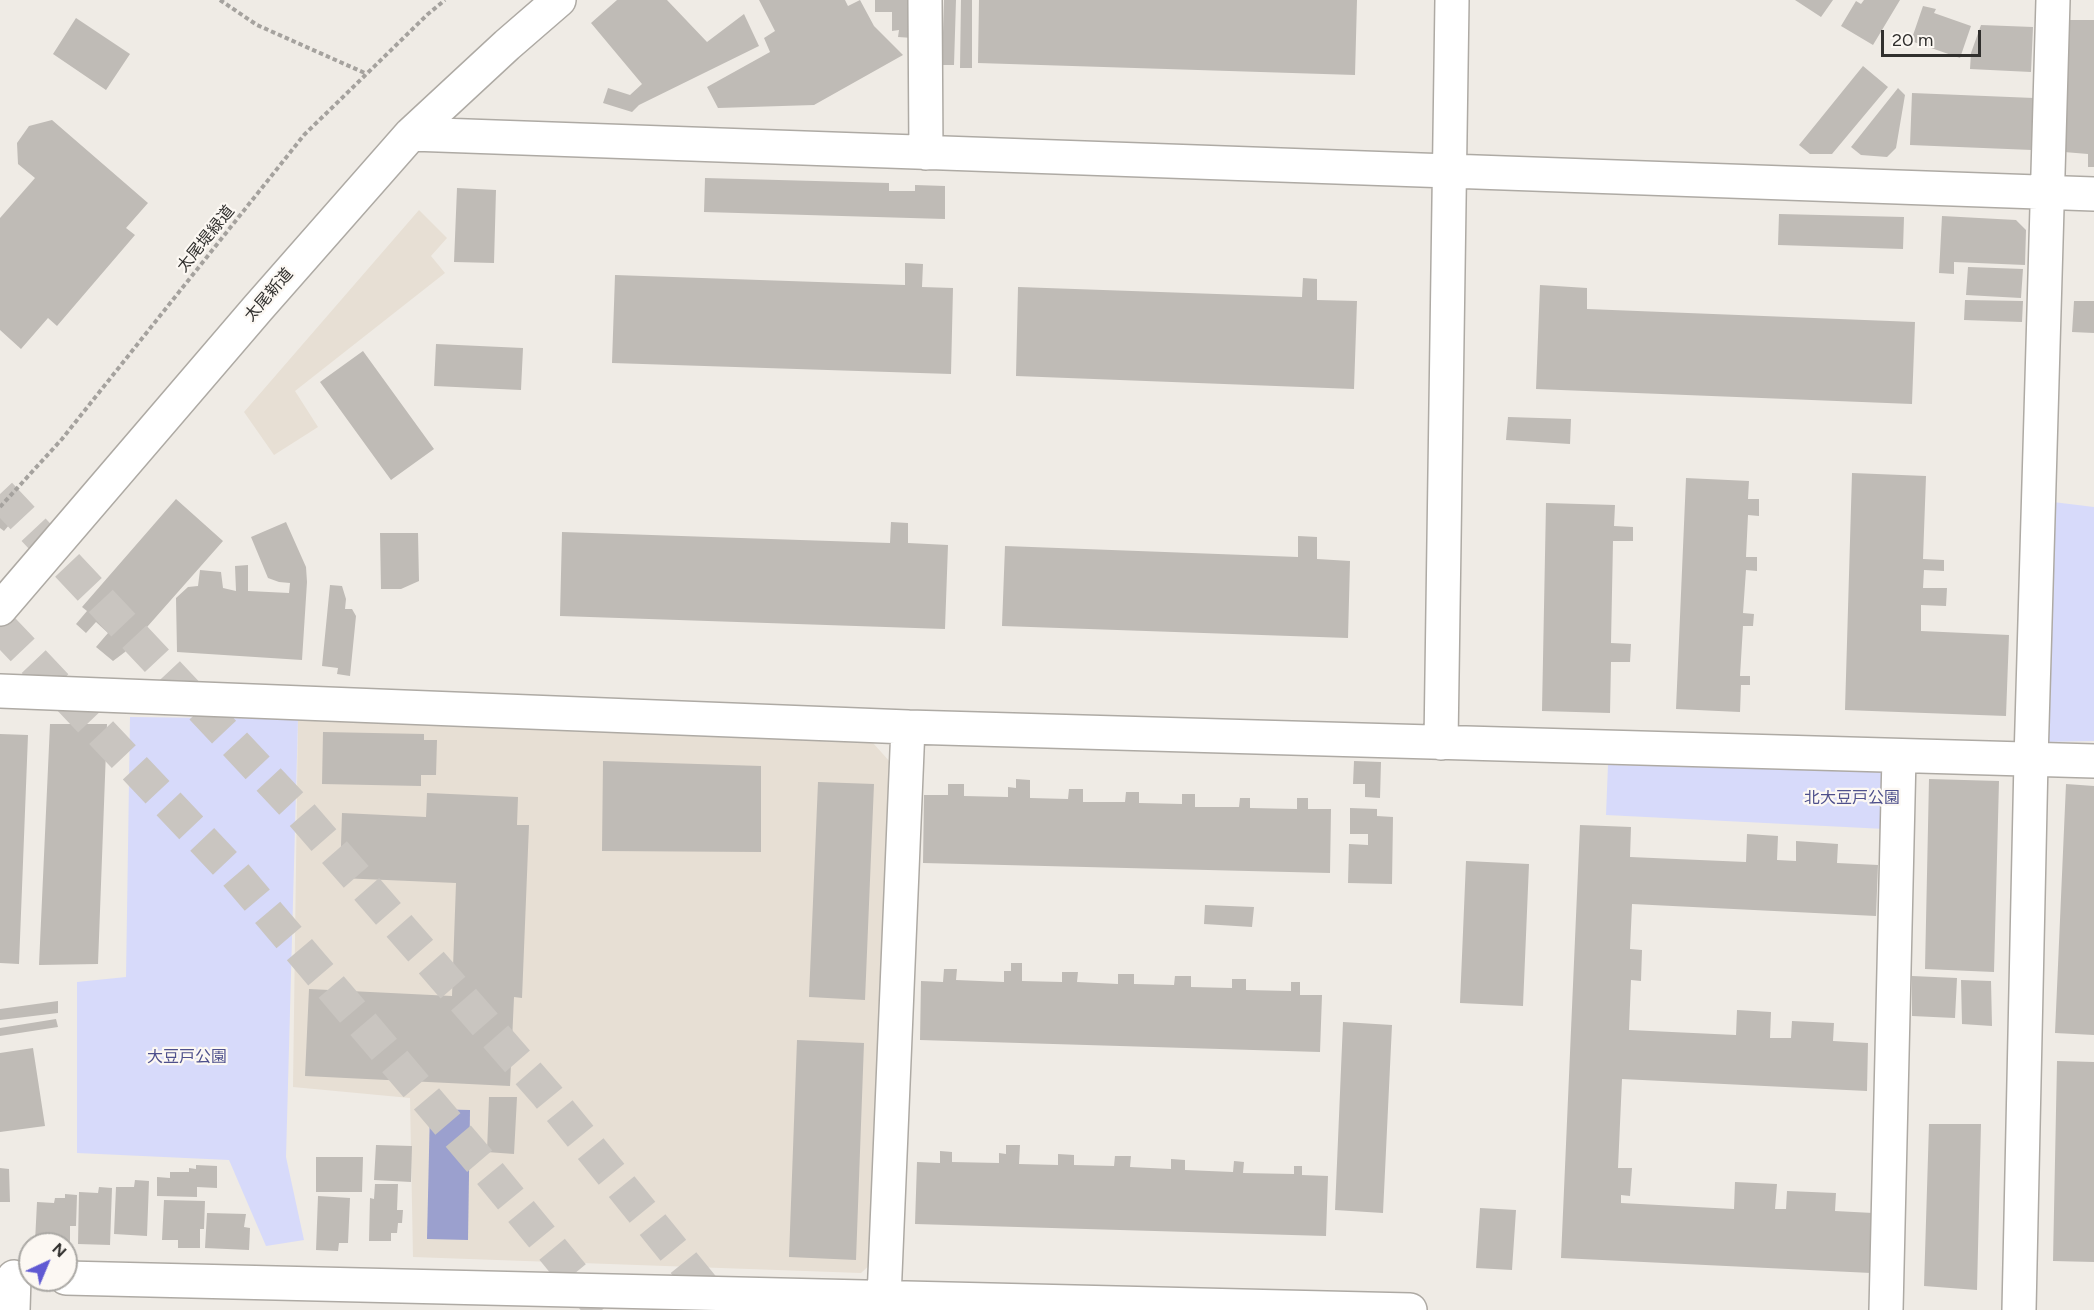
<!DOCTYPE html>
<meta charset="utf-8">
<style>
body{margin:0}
#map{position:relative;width:2094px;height:1310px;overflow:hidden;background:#efebe5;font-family:Figtree,sans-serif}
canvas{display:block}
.north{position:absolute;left:18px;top:1232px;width:60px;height:60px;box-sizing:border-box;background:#fcf8f3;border:2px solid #aaa8a4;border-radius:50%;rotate:44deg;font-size:16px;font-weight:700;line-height:24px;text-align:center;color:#302f2d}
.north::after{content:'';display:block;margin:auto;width:21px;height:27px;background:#605ad3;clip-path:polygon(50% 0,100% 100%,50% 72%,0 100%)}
.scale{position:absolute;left:1881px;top:30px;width:100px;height:27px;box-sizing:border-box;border:3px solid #302f2d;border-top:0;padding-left:8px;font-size:18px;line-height:21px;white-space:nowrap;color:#302f2d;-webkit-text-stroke:4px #fcf8f3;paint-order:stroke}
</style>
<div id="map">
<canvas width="2094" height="1310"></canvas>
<div class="north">N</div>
<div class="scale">20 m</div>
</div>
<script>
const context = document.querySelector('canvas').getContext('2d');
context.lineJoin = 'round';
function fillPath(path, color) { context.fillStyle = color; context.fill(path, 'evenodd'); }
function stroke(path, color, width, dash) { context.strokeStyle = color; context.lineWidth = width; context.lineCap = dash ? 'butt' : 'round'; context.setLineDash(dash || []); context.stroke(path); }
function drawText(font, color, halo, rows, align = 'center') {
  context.font = font + ' Figtree,"Noto Sans JP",sans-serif'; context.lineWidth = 4.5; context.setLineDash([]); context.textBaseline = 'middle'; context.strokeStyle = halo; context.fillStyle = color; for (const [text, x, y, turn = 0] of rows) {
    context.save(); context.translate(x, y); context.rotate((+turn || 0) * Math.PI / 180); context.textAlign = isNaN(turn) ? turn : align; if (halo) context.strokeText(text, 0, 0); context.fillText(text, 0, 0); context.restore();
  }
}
const built = new Path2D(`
 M419 210 447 238 431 256 445 273 295 391 318 427 274 455 244 412Z
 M298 719 873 743 891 763 873 1262 861 1273 413 1257 410 1098 293 1087Z`);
const green = new Path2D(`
 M2053 502 2094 507V741L2043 742Z
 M130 717 298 719 286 1157 304 1240 266 1246 229 1160 77 1153V982L126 977Z
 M1608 765 1880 769 1888 779 1885 829 1606 815Z`);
const water = new Path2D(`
 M430 1109 470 1110 468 1240 427 1239Z`);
const building = new Path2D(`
 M617 0H667L707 42 744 14 759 46 639 105 632 112 603 103 608 88 630 95 642 84 591 23Z
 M759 0H845L848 6 860 0 874 26 903 55 814 105 718 108 707 87 770 52 764 38 775 31Z
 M875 0H914L913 38 898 37 899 30 892 31V12H875Z
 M944 0H956L954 65H942Z
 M961 0H972V68H960Z
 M979 0H1357L1355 75 978 63Z
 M1795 0H1833L1821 17Z
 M1864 0H1900L1873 45 1841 26 1856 1 1861 4Z
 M1923 6 1936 9 1934 13 1971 26 1960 58 1911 41Z
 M76 18 130 54 106 90 53 54Z
 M2068 20H2094V167H2088V154L2064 152Z
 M1981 25 2033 27 2031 72 1970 69 1971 53Z
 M1863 66 1888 87 1832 154H1810L1799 145Z
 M1898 88 1905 95 1896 148 1887 157 1861 155 1851 147Z
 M1912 93 2034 98 2032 150 1910 145Z
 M52 120 148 203 126 228 135 235 57 326 48 318 21 349 0 330V218L35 178 18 164 17 143 29 126Z
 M705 178 889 183V191H915V185L945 186V219L704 212Z
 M457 188 496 190 494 263 454 262Z
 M1779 214 1904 217 1903 249 1778 245Z
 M1942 216 2016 220 2026 230 2025 265 1954 262V274L1939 273Z
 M905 263 923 264 922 287 953 288 951 374 612 363 615 275 905 285Z
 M1968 267 2023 269 2021 298 1966 295Z
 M1303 278 1317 279V300L1357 301 1354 389 1016 376 1018 287 1302 297Z
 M1540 285 1587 288V309L1915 322 1912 404 1536 389Z
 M1965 300 2023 301 2022 322 1964 320Z
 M2074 301H2094V333L2072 332Z
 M436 344 523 348 521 390 434 386Z
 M363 351 434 449 391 480 320 382Z
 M1508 417 1571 419 1570 444 1506 440Z
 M1852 473 1926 476 1923 559 1944 560V571L1924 570 1923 588H1947L1946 606 1921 605V631L2009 635 2006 716 1845 710Z
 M1686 478 1749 481 1748 499H1759V516L1748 515 1746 557H1757V571L1746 570 1743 613 1754 614 1753 626H1743L1740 676H1750V685H1741L1740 712 1676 709Z
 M176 499 223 541 125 652 113 661 96 647 108 633 96 622 86 633 76 624 87 611 82 607Z
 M1546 503 1615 505 1614 526 1633 527V541H1613L1611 643 1631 644 1630 662H1611L1610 713 1542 711Z
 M5 511 15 518 4 531 0 528V517Z
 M286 522 306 567 307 582 302 660 177 652 176 598 188 587 198 586 200 570 221 572 223 588 236 591 235 566 248 565V591L289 593 290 583 279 582 268 578 251 537Z
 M891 522 908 523V543L948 545 945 629 560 616 562 532 890 543Z
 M380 533H418L419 581 401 589H381Z
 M1298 536 1317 537V559L1350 561 1348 638 1002 626 1005 546 1298 557Z
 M330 585 342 586 346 599 345 609H352L356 616 350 676 337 674 338 668 322 666Z
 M50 724H107L98 964 39 965Z
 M323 732 424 734V740H437L436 775H421V786L322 784Z
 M0 734 28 735 19 964 0 963Z
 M603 761 761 766V852L602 851Z
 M1354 761 1381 762 1380 798 1365 797V784H1353Z
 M1016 779 1030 780V798L1068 799 1069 789H1083V802H1125L1126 792H1139V803L1182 804V794H1195V807H1239L1240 798H1250V808L1297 809V798H1308V809H1331L1330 873 923 863 924 795H948V784H964V796L1008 797V787L1016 788Z
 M1929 779 1999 781 1994 972 1925 969Z
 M818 782 874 784 865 1000 809 997Z
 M2066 784 2094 786V1035L2055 1033Z
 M427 793 518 797 517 825H529L522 998 514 997 510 1086 305 1076 309 989 452 996 456 883 340 878 342 813 426 817Z
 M1350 808 1377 809V816L1393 817 1392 884 1348 883 1349 844 1368 845V834H1350Z
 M1580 825 1631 827 1630 857 1746 862 1747 834 1778 836 1777 860 1796 861V841L1838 844 1837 863 1878 865 1876 916 1632 904 1630 949 1642 950 1641 981 1631 980 1629 1030 1736 1035 1737 1010 1771 1012 1770 1038H1791L1792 1021 1834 1023 1833 1041 1868 1043 1867 1091 1622 1079 1618 1168H1632L1630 1196 1621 1195V1203L1734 1209 1735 1182 1777 1184 1775 1209H1786L1787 1191 1836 1193 1835 1211 1873 1213 1871 1273 1561 1258Z
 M1466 861 1529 864 1523 1006 1460 1003Z
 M1205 905 1254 907 1252 927 1204 924Z
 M1011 963H1022V981L1062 982V972H1078L1077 982 1118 984V974H1134V984L1174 985 1175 976H1191V987L1232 988V979H1246V990L1291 991V982H1300V995H1322L1320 1052 920 1040 921 981 943 982 944 969H957L956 980 1004 982V971H1011Z
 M1912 976 1957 978 1955 1018 1912 1016Z
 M1961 980 1991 981 1992 1026 1962 1024Z
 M58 1001V1013L0 1020V1009Z
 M56 1019 58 1027 0 1036V1028Z
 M1343 1022 1392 1025 1383 1213 1335 1210Z
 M797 1040 864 1043 856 1260 789 1257Z
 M33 1048 45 1126 0 1132V1053Z
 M2057 1061 2094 1062V1262L2053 1261Z
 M489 1097H517L514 1154 487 1152Z
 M1929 1124H1981L1977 1290 1924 1286Z
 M376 1145 412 1146 411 1182 374 1180Z
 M1006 1145H1020L1019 1164 1058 1165V1154L1074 1155V1165L1114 1166 1115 1156H1131L1130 1167 1171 1169V1159L1185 1160V1170L1233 1172 1234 1161 1244 1162 1243 1173 1294 1174V1166H1302V1175L1328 1176 1326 1236 915 1224 917 1162 940 1163V1151L952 1152V1162L999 1163V1153L1006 1154Z
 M316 1157H363L362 1192H316Z
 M196 1165 217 1166V1188L197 1187V1197L157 1196V1177L170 1178V1172H189V1168L196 1169Z
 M0 1168 9 1169 10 1202H0Z
 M135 1180 149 1181 147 1236 114 1234 116 1187H134Z
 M375 1184H398L397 1210H403L402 1223H398L397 1233H391V1241H369L370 1198 374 1199Z
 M99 1187 112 1188 110 1245 78 1244 79 1192 98 1193Z
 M65 1194 77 1195 76 1226H70V1243L35 1242 37 1202 54 1203 55 1198H65Z
 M318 1196 350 1198 348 1243H339L338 1251 316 1250Z
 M164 1200 205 1201 204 1229H200V1248H178V1240H162Z
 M1480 1208 1516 1210 1512 1270 1476 1268Z
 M207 1213 246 1214 244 1227 250 1228 249 1250 205 1248Z`);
const highwayTunnel = new Path2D(`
 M0 494 302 815 547 1095 722 1310
 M0 626 235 874 482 1164 602 1310`);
const path = new Path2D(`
 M220 0 257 25 367 74
 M0 507 62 439 304 135 428 14 445 0`);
const minor = new Path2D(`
 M925 0 926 153
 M411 134 2094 194
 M0 609 258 308 411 134 507 45 559 0
 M0 691 908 727 2094 761
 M1441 743 1452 0
 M66 1278 1410 1310
 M884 1298 908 727
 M13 1310 14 1277
 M1886 1310 1899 756
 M2019 1310 2031 760 2053 0`);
const streetNames = [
 ["太尾堤緑道",206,239,-51],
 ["太尾新道",269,295,-49]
];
const parkNames = [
 ["北大豆戸公園",1852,798],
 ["大豆戸公園",187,1057]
];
fillPath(built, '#e7dfd4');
fillPath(green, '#d7dafa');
fillPath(water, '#9ba0ce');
fillPath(building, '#bfbbb6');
stroke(highwayTunnel, '#c9c5c0', 33, [33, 16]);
stroke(minor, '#aeaaa4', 36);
stroke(path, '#a5a29e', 4, [4.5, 3]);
stroke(minor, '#fff', 33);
drawText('16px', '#302f2d', '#fcf8f3', streetNames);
drawText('16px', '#4e508c', '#fcf8f3', parkNames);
</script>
